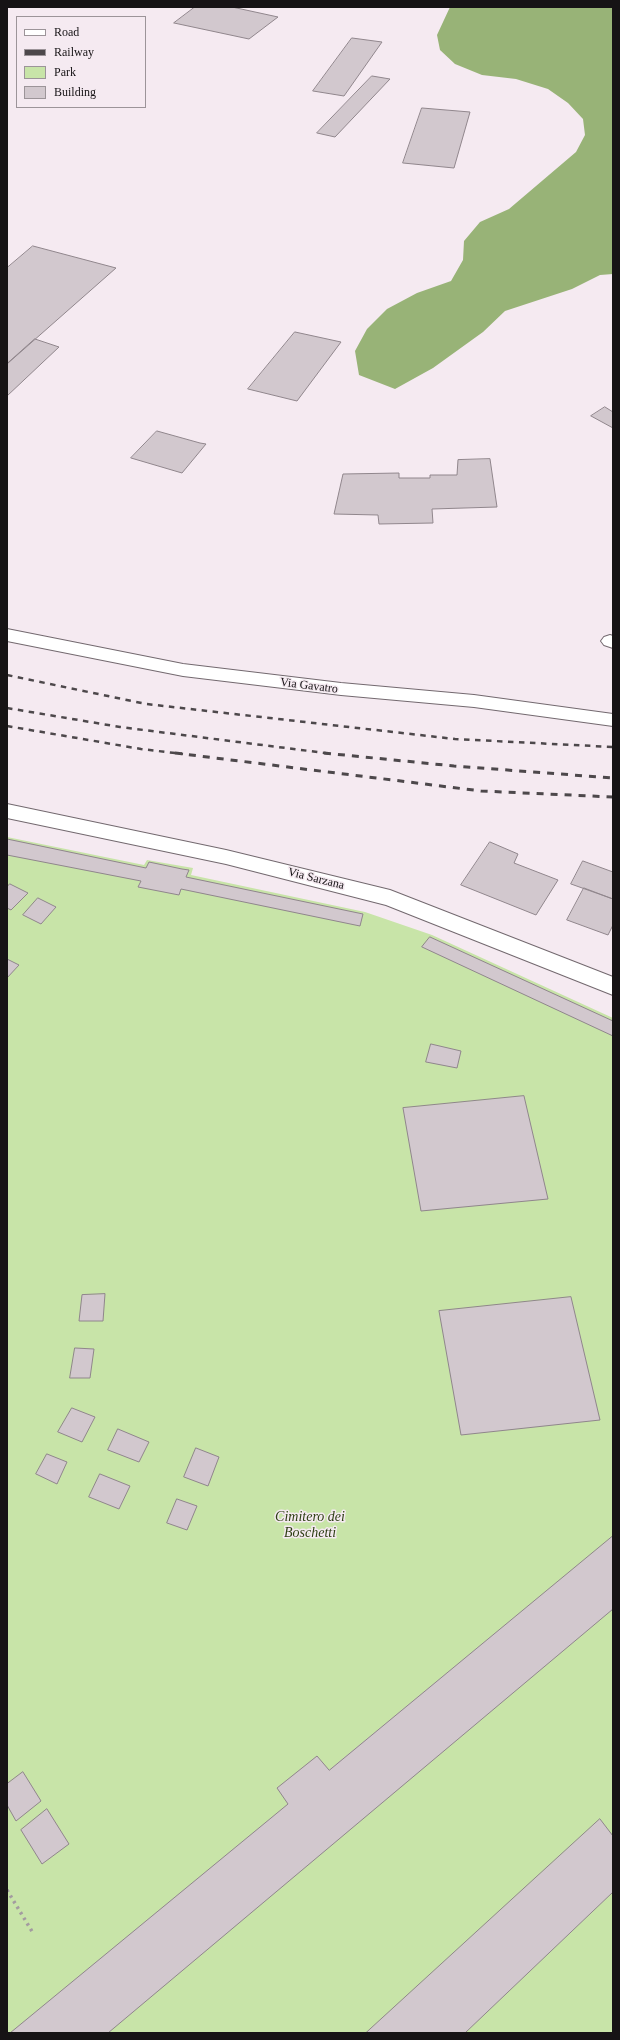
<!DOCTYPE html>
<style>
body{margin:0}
#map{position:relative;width:620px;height:2040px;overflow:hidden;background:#f5eaf1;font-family:Georgia,serif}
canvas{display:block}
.frame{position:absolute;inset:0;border:8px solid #161315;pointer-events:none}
.legend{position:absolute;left:16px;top:16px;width:130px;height:92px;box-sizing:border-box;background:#f5eaf1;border:1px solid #9c9499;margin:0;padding:5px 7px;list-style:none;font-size:12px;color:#161315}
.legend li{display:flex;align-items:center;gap:8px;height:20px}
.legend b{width:20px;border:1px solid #9c9499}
</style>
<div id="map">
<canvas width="620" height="2040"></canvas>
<div class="frame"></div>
<ul class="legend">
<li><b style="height:5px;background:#fff"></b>Road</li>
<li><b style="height:5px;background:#4d484b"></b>Railway</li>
<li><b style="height:11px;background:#c8e4a8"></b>Park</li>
<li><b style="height:11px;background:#d2c8ce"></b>Building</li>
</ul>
</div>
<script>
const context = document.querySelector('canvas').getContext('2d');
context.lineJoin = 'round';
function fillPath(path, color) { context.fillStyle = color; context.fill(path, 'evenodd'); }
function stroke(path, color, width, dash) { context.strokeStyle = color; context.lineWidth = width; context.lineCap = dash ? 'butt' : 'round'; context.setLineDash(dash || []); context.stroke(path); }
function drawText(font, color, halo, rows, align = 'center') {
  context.font = font + ' Georgia,serif'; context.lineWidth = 3; context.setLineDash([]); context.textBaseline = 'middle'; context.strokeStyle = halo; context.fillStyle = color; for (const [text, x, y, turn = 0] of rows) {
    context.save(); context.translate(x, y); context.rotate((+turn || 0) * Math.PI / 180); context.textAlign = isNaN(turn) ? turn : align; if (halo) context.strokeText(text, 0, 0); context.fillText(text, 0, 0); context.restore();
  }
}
const green = new Path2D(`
 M7 837 144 865 147 860 193 868 191 875 365 912 432 935 613 1018V2033H7Z`);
const forest = new Path2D(`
 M450 7H613V274L600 275 572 289 505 311 483 332 433 368 395 389 359 375 355 351 367 329 387 309 417 293 451 281 463 260 464 241 480 222 509 209 576 152 585 135 583 119 568 103 548 89 516 79 482 75 455 64 440 50 437 35Z`);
const building = new Path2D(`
 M195 7H232L278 17 249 39 174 23Z
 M352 38 382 42 344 96 313 91Z
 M372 76 390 79 335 137 317 133Z
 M422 108 470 112 454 168 403 163Z
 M33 246 116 268 7 364V268Z
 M295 332 341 342 297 401 248 389Z
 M35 339 59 347 7 396V364Z
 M605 407 613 412V428L591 416Z
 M157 431 200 443 206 444 182 473 131 458Z
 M490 459 497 507 432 509 433 523 379 524 378 515 334 514 343 474 399 473V478H430V475H457L458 460Z
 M7 839 146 868 149 862 182 869 189 870 186 877 363 914 360 926 181 889 179 895 138 887 141 881 7 855Z
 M490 842 518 854 514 863 558 880 536 915 461 885Z
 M583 861 613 872V899L571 884Z
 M10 884 28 893 11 910 7 908V887Z
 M584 888 613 899V925L608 935 567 920Z
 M38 898 56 907 41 924 23 915Z
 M430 937 613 1021V1036L422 947Z
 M7 959 19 965 7 978Z
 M431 1044 461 1051 457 1068 426 1062Z
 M524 1096 548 1199 421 1211 403 1108Z
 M105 1294 103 1321H79L82 1295Z
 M571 1297 600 1420 461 1435 439 1311Z
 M75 1348 94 1349 90 1378H70Z
 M72 1408 95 1417 82 1442 58 1432Z
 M118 1429 149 1442 139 1462 108 1450Z
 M196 1448 219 1457 208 1486 184 1477Z
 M47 1454 67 1462 57 1484 36 1474Z
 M100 1474 130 1486 119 1509 89 1497Z
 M177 1499 197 1506 187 1530 167 1523Z
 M613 1536V1609L108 2033H10L288 1804 277 1788 317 1756 329 1770Z
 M23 1772 41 1801 16 1821 7 1805V1784Z
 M47 1809 69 1844 42 1864 21 1830Z
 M600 1819 613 1836V1892L465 2033H366Z`);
const path = new Path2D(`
 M7 1890 33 1933`);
const minor = new Path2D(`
 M7 629 183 664 341 683 474 695 613 714V726L474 707 341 695 183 676 7 641Z
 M610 635 613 636V648L604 645 601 641 604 637Z`);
const primary = new Path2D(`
 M7 804 226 850 390 890 613 977V995L386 905 226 864 7 818Z`);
const railFar1 = new Path2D(`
 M7 675 146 704 455 739 613 747
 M7 708 120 727 333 754
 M7 726 141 749 183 754`);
const rail = new Path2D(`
 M175 753 481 791 613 797
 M324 753 454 766 613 778`);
const streetNames = [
 ["Via Gavatro",309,686,7],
 ["Via Sarzana",316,879,14]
];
const nearParknames = [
 ["Cimitero dei",310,1517],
 ["Boschetti",310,1533]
];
fillPath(green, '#c8e4a8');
fillPath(forest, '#98b377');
fillPath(building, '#d2c8ce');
stroke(building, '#90868c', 1);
stroke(minor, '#73696f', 2);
stroke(primary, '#73696f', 2);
stroke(path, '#a39ba0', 3.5, [2.5, 4]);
fillPath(minor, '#fff');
fillPath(primary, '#fff');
stroke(railFar1, '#4d484b', 2.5, [5.5, 5.5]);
stroke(rail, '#4d484b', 3, [7, 7]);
drawText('12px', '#161315', '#f5eaf1', streetNames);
drawText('italic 14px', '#2e3f14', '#f5eaf1', nearParknames);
</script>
